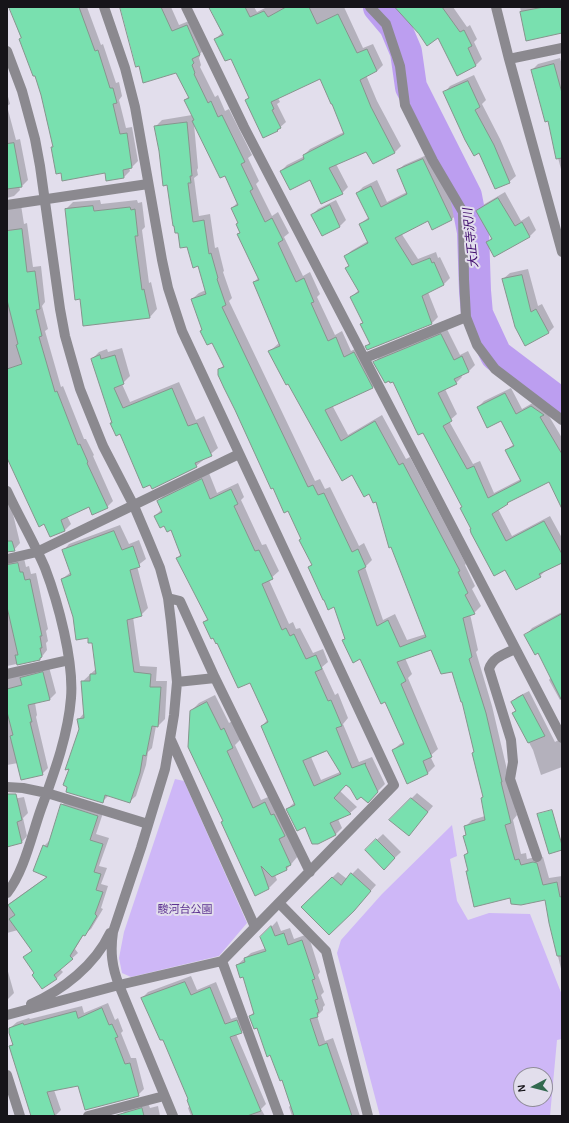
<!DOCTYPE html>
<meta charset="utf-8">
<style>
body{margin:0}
#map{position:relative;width:569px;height:1123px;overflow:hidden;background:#e2deec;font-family:"Alegreya Sans",sans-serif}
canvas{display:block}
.frame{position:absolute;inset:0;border:8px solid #161419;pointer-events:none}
.north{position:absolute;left:513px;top:1067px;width:40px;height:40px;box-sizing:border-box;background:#e2deec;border:1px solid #908d98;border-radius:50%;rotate:263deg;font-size:11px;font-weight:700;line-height:16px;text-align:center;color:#161419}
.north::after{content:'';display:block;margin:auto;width:14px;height:18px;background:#32694f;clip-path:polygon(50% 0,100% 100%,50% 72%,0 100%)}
</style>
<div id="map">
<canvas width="569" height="1123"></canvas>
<div class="frame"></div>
<div class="north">N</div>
</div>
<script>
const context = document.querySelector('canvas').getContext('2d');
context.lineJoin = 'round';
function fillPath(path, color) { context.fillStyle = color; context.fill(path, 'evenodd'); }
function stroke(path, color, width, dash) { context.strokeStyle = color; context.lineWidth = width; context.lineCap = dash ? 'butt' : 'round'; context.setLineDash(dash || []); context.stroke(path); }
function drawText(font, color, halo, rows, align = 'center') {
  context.font = font + ' "Alegreya Sans","Noto Sans JP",sans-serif'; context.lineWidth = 4; context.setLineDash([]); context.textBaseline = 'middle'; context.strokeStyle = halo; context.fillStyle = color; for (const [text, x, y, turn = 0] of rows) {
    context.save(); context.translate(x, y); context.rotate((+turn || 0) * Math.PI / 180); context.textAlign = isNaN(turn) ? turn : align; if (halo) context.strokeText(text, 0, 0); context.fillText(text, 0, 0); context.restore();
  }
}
const green = new Path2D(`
 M175 779 184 781 247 923 219 956 131 977 122 973 119 958 124 932Z
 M452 825 457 856 450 859 457 901 468 920 489 913 530 914 562 995V1039L557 1040 550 1116H380L337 953 341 940 382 894ZM521 1075H545V1099H521Z`);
const shadow = new Path2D(`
 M10 7H87L101 45 103 44 116 83 119 82 122 96 119 100 126 128 132 127 138 161 132 167 129 168 130 171 124 177 106 172H61L52 148 54 146 46 118V110L35 75Z
 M121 7H171L179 25 194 19 206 47 200 54V56L199 58 201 65 200 67 215 97 218 95 225 111 229 109 252 155 248 158 259 181 256 184 272 216 278 212 289 233 284 237 303 276 310 272 320 294 317 297 335 335 342 331 351 351 361 346 379 381 372 388 332 405 348 435 382 415 406 459 410 457 466 564 465 565 475 586 472 589 481 606 474 613 470 614 478 650 476 652 492 706 508 774 507 775 517 815 513 820 521 854 526 853 527 859 540 856 543 857 549 878 562 876V973L550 923 546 899 511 897 467 871 469 869 465 855 469 851 464 836 467 834 465 827 472 820 485 816 482 798 484 796 463 701 453 671 432 649 405 658 412 674 408 678 438 749 430 756 435 766 428 773 408 782 393 750 400 744 404 742 385 700 361 658 344 640 346 638 335 606 309 567 312 564 302 538 219 370 224 365 212 341 203 330 192 299 199 293 206 290 199 265 168 184 155 127 162 120 192 115 185 100 189 96 176 72ZM194 124 225 174 238 202 232 208 239 223 241 232 259 277 254 282 279 343 270 351 353 473 377 500 426 634 407 640 395 614 383 620 365 567 372 560 364 543 359 546 330 487 325 489 320 479 315 481 229 301 232 298 223 272 224 271 218 247 215 248 210 214 199 216 194 178 198 175 197 170 198 168Z
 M210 7H254L257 12 267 7H344L363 48 373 44 383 65 377 71 366 75 377 101 401 146 395 152 373 163 366 151 336 164 348 187 342 193 310 179 281 171 287 165 305 156 304 155 310 149 344 132 333 102 320 77 278 98 280 102 277 104 286 122 277 130 246 100 250 96 231 57 215 39 223 32Z
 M396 7H440L441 9 443 7H453L467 27 470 25 477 39 474 42 482 59 476 65 457 74 439 36 419 33Z
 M520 7H562V27L527 40Z
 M560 58 562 65V173L548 120 532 70 538 64Z
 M474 75 486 100 482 104 500 139 516 176 509 182 480 152 444 93 450 86Z
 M7 93 10 104 7 106 16 140 20 139 28 180 22 186H19L20 190 14 196 7 198Z
 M429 154 458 213 452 219 432 228 428 219 401 233 418 259 436 252 438 258 440 257 450 278 444 284 428 292 438 317 432 323 368 349 367 346 370 342 361 324 364 322 351 297 359 290 346 268 350 265 345 257 351 251 368 241 360 224 369 217 357 193 363 187 377 180 387 202 407 192 398 170 404 165Z
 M505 192 521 221 529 216 536 230 530 236 495 256 487 243 492 237 477 211 483 205Z
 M100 200 101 204 137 200 138 203 142 202 145 227 142 230 149 283 151 282 157 309 150 317 80 298 66 209 73 202Z
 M336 200 346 220 340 226 323 235 312 215 318 209Z
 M7 201 21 205 24 224 27 223 33 267 41 266 45 302 42 306 48 329 45 331 61 387 63 386 84 439H86L94 455 93 456 113 501 107 507 89 506 67 516 71 524 65 530 51 536 7 450Z
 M528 269 538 306 542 304 554 327 548 333 503 279 510 273Z
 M447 329 460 355 468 351 475 365 469 371 461 375 462 377 456 383 445 389 457 414 449 421 473 464 480 461 494 493 521 479 506 450 514 444 502 420 478 407 484 401 511 388 522 409 538 400 546 411 562 438V504L549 480 510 501 498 509 512 536 550 516 562 538V562L546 570 540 576 505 568 471 529 463 506 423 432 394 381 375 362 380 356Z
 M122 348 130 376 122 384 130 402 179 382 196 420 204 416 218 448 196 466 121 433 111 423 113 422 92 359 99 352 107 349 108 352Z
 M209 473 217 493 238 483 244 497 241 500 262 545 266 544 279 571 269 580 289 624 293 622 296 629 300 628 313 653 323 649 328 662 322 667 335 695 338 693 348 718 343 724 359 762 372 757 385 784 368 801 346 784 340 791 357 807 350 813 338 819 342 828 334 836 305 826 287 809 295 802 262 726 268 719 250 682 218 642 204 622 208 618 177 558 181 554 171 529 155 516 162 509 158 501 165 494ZM327 750 340 772 321 780 311 757Z
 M7 489 20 543 14 550 7 552Z
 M120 525 129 544 139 540 146 559 137 566 148 608 141 615 133 617 140 666 157 667 156 681H167L165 719 158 726H156L152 748 148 752 146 765 136 796 129 802 109 795 102 802 70 767 80 730 79 719 84 713 82 682 97 668 93 642 74 617 62 579 71 572 63 551 69 544Z
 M7 555 24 558 26 567 29 566 31 574 36 573 48 629 46 631 48 641 46 643 47 650 40 659 7 666Z
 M562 612V698L560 700 549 680 551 677 539 652 526 635 532 628Z
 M49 667 56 693 50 699 35 703 37 715 36 717 48 768 42 774 18 763 7 765V670Z
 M529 691 555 742 562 738V767L541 775 533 750 513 713 516 710 512 702 517 697Z
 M215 695 229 723 232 721 241 739 235 745 261 800 273 795 298 856 287 869 275 875 277 880 269 888 256 894 224 821 191 711 199 703Z
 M417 793 433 806 409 835 390 820Z
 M24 797 28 813 23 818 27 836 21 843 7 846V800Z
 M68 799 104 810 96 834 109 838 99 866 107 868 101 884 108 886 101 908 103 909 91 929 84 934 75 949 78 953 60 969 63 972 57 978 42 988 35 973 25 957 33 950 18 930 7 933V905L48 876 44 846 50 840 62 805Z
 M383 834 401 852 384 868 366 850Z
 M358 868 376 885 359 904 302 907 338 872 347 879Z
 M277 921 281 931 290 928 294 939 308 934 320 972 318 975 324 992 321 995 325 1005 323 1007V1010L317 1016 325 1041 333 1038 360 1116H292L289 1107 291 1105 282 1079 257 1027 250 1016 254 1012 243 976 237 965 251 953 266 948 262 937Z
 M7 968 14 993 7 1000Z
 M191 976 197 990 216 982 231 1019 243 1015 247 1026 241 1032 236 1034 266 1104 261 1109 265 1116H191L188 1108 190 1106 189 1099 164 1039 142 998 148 992Z
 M108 1003 115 1020 118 1018 123 1031 121 1033 131 1058H136L144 1089 138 1095 78 1085 54 1090 61 1110 55 1116H32L10 1046 14 1043 10 1028 17 1022 29 1018 30 1019 82 1006 84 1013Z
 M148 1103 150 1108 158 1106 160 1116H121V1115L127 1109Z`);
const river = new Path2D(`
 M379 7 395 26 406 52 411 87 466 196 473 232 475 291 477 314 496 355 562 405`);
const building = new Path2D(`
 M9 7H79L95 51 98 50 110 88H113L117 103 113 104 120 134 127 133 132 168 123 170 124 178 106 181 105 173 62 181 61 173 56 174 51 147H53L41 95 35 76H33L19 39 21 38Z
 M120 7H161L172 31 187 25 200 55 192 59 194 63 192 65 195 73 194 74 208 103 211 101 218 117 222 115 245 162 241 164 253 189 250 191 265 222 272 218 283 240 278 243 296 282 304 278 314 302 311 303 328 341 336 337 344 357 354 352 373 388 325 410 341 441 375 421 399 465 403 463 460 571 458 572 468 593 465 595 475 614 463 618 472 657 469 659 486 713 502 782H501L511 823 505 825 515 860 519 859 521 865 533 862 537 863 543 885 557 882 560 897 562 896V956H557L549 923 545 900 521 905 511 904 510 898 474 907 466 871H468L464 855 468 853 463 836 466 835 464 826 485 820 481 798 483 797 472 753 474 752 462 702H461L452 672 441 674 431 650 397 662 406 681 401 684 432 757 423 761 428 774 407 784 392 750 404 744 385 702 381 704 360 659 353 663 342 640 345 639 334 607 328 610 324 600H323L308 567 312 565 299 540 301 539 288 511 284 513 273 488 271 489 235 410 224 388 218 375V369L224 367 212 343 207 345 200 331 202 330 191 299 206 294 198 266 193 268 187 247 180 248 178 233H175L174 226H173L167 185 163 186 159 151 154 126 187 122 192 176H190L191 183H188L193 222 204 220 209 254 211 253 218 278 217 279 226 305 222 307 308 487 313 485 318 495 324 493 352 552 358 549 366 567 358 571 377 626 388 620 400 647 426 637 391 547 389 548 376 502 373 503 369 494 364 497 352 475 342 481 288 384 286 385 268 351 280 346 253 282 259 280 237 234 240 233 236 224 238 223 231 208 238 205 225 176 220 178 192 121 194 120 184 100 189 98 176 73 143 83 139 66 136 67Z
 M209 7H245L250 17 264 11 268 17 286 7H309L317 24 338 14 357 53 367 49 377 71 360 80 371 107 395 153 373 164 366 152 329 168 343 194 321 204 310 180 290 190 280 171 304 159 303 155 344 134 332 104H331L320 79 271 102 274 109 272 110 281 128 277 130 278 131 263 138 245 100 249 98 231 59 225 61 214 39 223 35Z
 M395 7H442L460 32 464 30 472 46 468 48 476 66 457 76 438 38 427 46 419 34Z
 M544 7H562V33L526 41 520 12Z
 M554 64 562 93V158L556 159 548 121 545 122 531 70Z
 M468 81 480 107 475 110 494 145 510 183 495 189 479 153 474 156 465 140 443 92Z
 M14 143 22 187 7 189V144Z
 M423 159 452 220 432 230 428 221 395 238 412 265 430 258 432 263 434 262 444 285 422 296 432 324 367 350 365 346 370 344 360 324 363 323 350 297 359 292 345 268 349 266 344 256 368 243 359 224 369 219 356 193 371 186 381 207 407 194 397 170Z
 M498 198 515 226 522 222 530 237 494 257 486 242 492 239 476 211Z
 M330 205 340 227 322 236 311 215Z
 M93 206 94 211 130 207 131 210 135 209 138 236H135L142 290 144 289 150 318 83 326 80 299 75 300 65 209Z
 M22 229 27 272 35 271 40 309 36 310 42 336 39 337 55 392 57 391 78 445 80 444 88 462 87 463 108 508 92 515 89 507 61 520 65 531 50 537 44 524 39 527 7 458V369L22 364 16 345 18 344 7 300V231Z
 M522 275 531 312 536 309 549 333 525 346 515 327 502 279Z
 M441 334 454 360 462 356 469 372 454 379 457 384 438 393 452 421 443 426 467 469 474 466 488 498 521 481 505 450 514 446 501 421 487 428 477 407 505 393 516 414 531 406 544 415 540 417 562 454V509L549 482 507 503 508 504 492 514 506 541 544 521 562 554V563L539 574 541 577 516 590 505 570 494 576 471 533 470 529H471L460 508 462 507 423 433 418 435 393 382 390 383 389 381 385 383 373 362Z
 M100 355 101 359 115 355 124 384 114 388 123 408 172 388 188 426 197 423 212 456 195 463 197 467 152 489 150 485 143 488 120 434 116 436 110 423H112L91 359Z
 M202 479 210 499 231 489 238 504 234 506 255 551 259 550 273 579 262 584 282 630 286 628 290 636 294 634 306 659 316 655 322 669 315 672 328 701 331 700 342 726 336 728 352 768 366 763 365 764 378 792 368 803 361 797 357 800 350 788 346 785 334 798 351 814 330 823 336 835 318 844H312L305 827 297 831 286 809 295 805 261 726 268 722 250 683 238 688 217 643 216 644 213 638 211 639 203 622 208 620 176 558 181 556 171 530 167 532 164 526 160 528 154 516 162 512 157 501ZM327 751 341 774 314 786 303 761Z
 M114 531 122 550 133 546 140 567 130 570 142 616 127 620 134 672 151 674 150 687H161L158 727 152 726 146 756 143 755 140 773 130 803 105 795 103 803 66 792 67 787 63 785 69 769 65 770 79 729 77 719 84 718 81 681H90V674H96L92 643H88V638L76 640 73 617 61 579 71 575 62 550Z
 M7 541H12L15 551 7 552Z
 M18 563 20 572H23L25 580 30 579 42 636H40L42 648H40L42 657 40 658V660L17 665 15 655H18L7 607V565Z
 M562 614V701L538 653 535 655 524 635Z
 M43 672 50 700 28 705 32 722H30L43 775 21 780 10 736 13 735 7 712V689L22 685 20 678Z
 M523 695 545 736 528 743 512 713 516 711 511 702Z
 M207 702 221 730 224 728 233 748 227 751 253 808 265 802 271 815 274 814 285 836 279 839 291 865 286 867 287 870 272 877 261 866 269 889 255 896 221 822 223 821 188 747 190 711Z
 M7 794H16L22 820 17 822 22 843 7 847Z
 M411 798 428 812 409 836 389 820Z
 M61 804 98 816 90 840 103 844 94 872 101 874 96 890 103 892 95 914 97 916 85 936 83 935 70 956 73 959 54 975 57 979 42 989 32 975 34 973 23 957 32 951 9 919 15 915 8 905 47 877 33 871 43 845 47 847Z
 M552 810 562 845V850L549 854 537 814Z
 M376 839 395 858 384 870 365 850Z
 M351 873 371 891 354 911 329 935 301 907 332 877 341 885Z
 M271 926 275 936 284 933 288 945 302 940 315 979 312 980 318 999 315 1000 319 1012 317 1013 318 1017 310 1019 319 1046 327 1043 352 1116H294L282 1080 280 1081 270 1055 267 1057 257 1028 254 1029 249 1016 254 1014 243 977 240 978 236 965 245 962 244 958 266 951 260 937Z
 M185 982 191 995 210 987 225 1024 237 1020 242 1033 230 1037 261 1111 247 1116H193L187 1100 188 1099 163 1040H160L141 998Z
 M102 1008 109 1025 112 1024 118 1037 115 1038 125 1064 130 1063 139 1096 85 1110 78 1086 47 1092 55 1116H31L9 1046 13 1045 9 1033V1028L23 1023 24 1025 76 1011 78 1018Z
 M142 1108 144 1116H114Z`);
const minor = new Path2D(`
 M186 7 244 127 562 738
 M370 7 386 24 400 66 405 105 433 161 463 212 464 279 466 317 477 345 495 369 562 420
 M496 7 509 59 562 252
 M7 51 22 91 35 139 40 166 60 309 65 336 80 389 103 446 134 506 148 539 160 568 168 598 171 622 177 682 174 715 165 769 141 848 113 932C110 952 112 967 119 985L173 1116
 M509 59 562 48
 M7 205 148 184
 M365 358 466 317
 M7 491C19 517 34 542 45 568 58 602 74 661 71 698 68 736 54 773 41 809 32 834 24 872 7 893
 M7 559 37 552 239 454
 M168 598 180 601 215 678 310 872
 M515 649C505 654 493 657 489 669L511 740 513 762 510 779 537 857
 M7 674 69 660
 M177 682 215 678
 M171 740 255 927
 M7 787 23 788 47 793 148 824
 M279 903 326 951 368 1116
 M222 961 279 1116
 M31 1004C63 990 95 965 110 933
 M7 1015 119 985 222 961 394 785 182 331 168 288 162 260 135 107 125 68 104 7
 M7 1075 20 1116
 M88 1116 164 1096`);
const parkNames = [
 ["駿河台公園",185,910]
];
const waterNames = [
 ["大正寺沢川",471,238,-96]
];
fillPath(green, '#ceb7f7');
fillPath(shadow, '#0003');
stroke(river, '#bc9ef0', 32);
fillPath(building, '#79e0af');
stroke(building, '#86948d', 1);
stroke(minor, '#8b898f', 10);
drawText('11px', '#5d3391', '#e2deec', parkNames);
drawText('italic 12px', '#3b0669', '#e2deec', waterNames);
</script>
